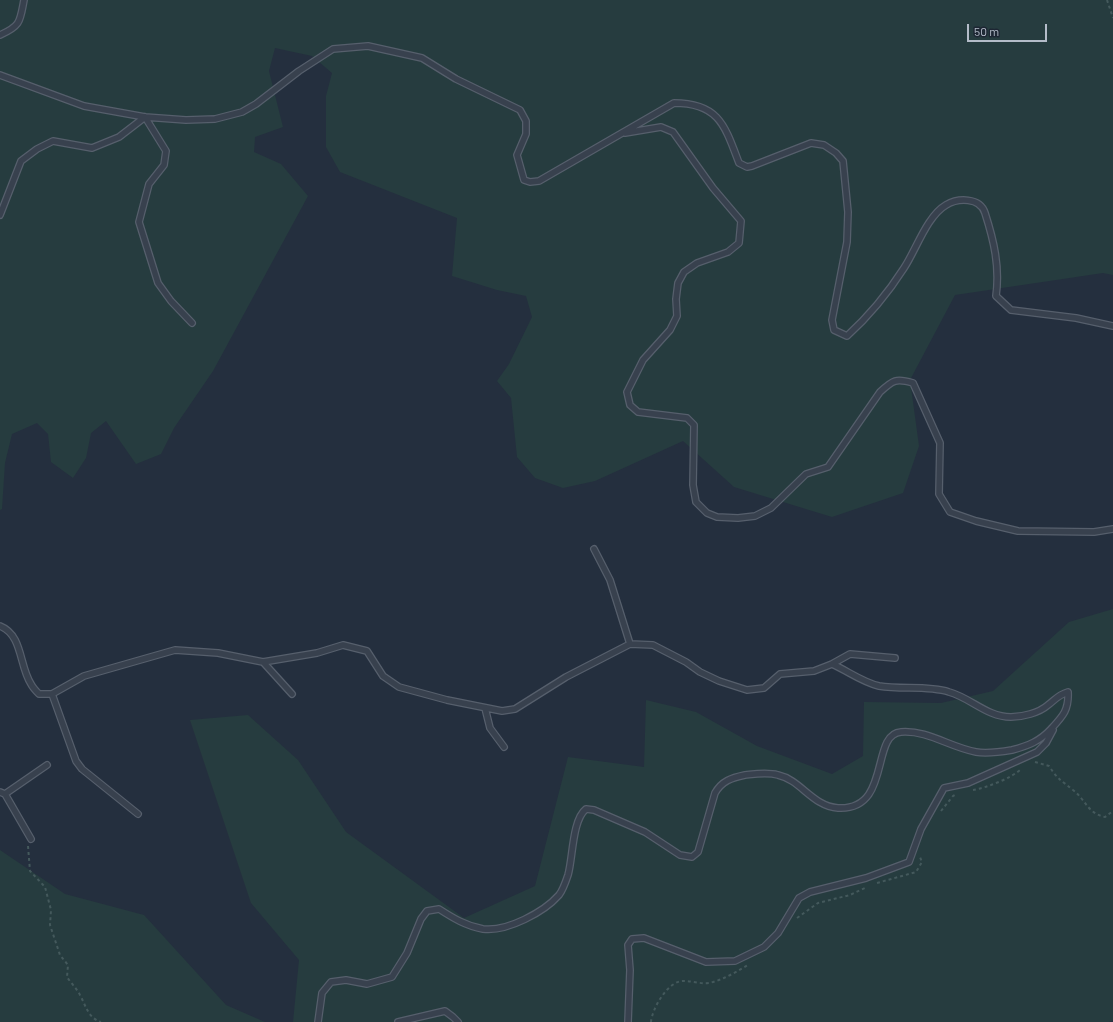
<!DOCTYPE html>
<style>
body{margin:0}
#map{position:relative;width:1113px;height:1022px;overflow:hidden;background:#242f3e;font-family:Barlow,sans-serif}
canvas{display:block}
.scale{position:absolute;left:967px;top:24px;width:80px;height:18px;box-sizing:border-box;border:2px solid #b4bcc9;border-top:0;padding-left:5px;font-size:12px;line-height:14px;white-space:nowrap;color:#b4bcc9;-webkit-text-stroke:3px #1d2633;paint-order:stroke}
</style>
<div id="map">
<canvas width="1113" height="1022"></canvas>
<div class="scale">50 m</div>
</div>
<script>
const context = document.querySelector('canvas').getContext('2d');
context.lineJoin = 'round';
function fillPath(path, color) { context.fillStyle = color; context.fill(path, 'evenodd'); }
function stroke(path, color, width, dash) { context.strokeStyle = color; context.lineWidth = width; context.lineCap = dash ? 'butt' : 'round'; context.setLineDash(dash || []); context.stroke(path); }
const green = new Path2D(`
 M0 0H1113V275L1103 273 955 295 910 380 919 446 903 493 832 517 734 487 683 441 595 481 563 488 535 478 517 457 511 398 497 381 509 364 532 317 526 296 497 290 452 276 457 218 340 172 326 147V96L332 73 312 56 275 48 269 71 283 127 255 137 254 152 281 164 308 196 213 371 174 428 161 454 136 464 106 421 91 433 86 458 73 478 51 462 48 434 37 423 12 434 5 463 2 509 0 510Z
 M1113 609V1020L1109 1022H293L299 960 251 903 190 720 248 715 298 760 346 832 464 918 535 886 568 757 644 767 646 700 696 712 757 746 832 774 863 756 864 702 941 703 993 691 1069 622Z
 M0 850 65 894 144 915 226 1005 265 1022H0Z`);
const path = new Path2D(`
 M1107 0 1113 18
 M1035 762 1049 766C1059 781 1060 779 1073 790 1086 800 1087 813 1105 817L1113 811
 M973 790C986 788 1012 778 1021 769
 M941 811 953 796 955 795
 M28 846 30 871 45 887 51 910 50 925 60 955 68 965 67 977C71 983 77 989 80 995 86 1006 88 1018 101 1022
 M877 883 916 872 922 862 920 857
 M797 918 818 903 850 895 867 887
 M651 1022C652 1009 668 980 684 981 692 981 700 984 709 983 723 980 736 972 748 965`);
const lane = new Path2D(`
 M0 35C21 26 20 21 24 0
 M0 75 84 106 145 117 186 120 215 119 242 112 256 104 299 71 333 49 368 46 422 58 456 79 520 110 526 121V134L517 155 524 180 530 182 539 181 674 103C719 103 725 126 739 163L747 167 752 166 811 143 824 145 836 153 843 161 848 212 847 242 832 320 834 330 847 336C869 316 888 293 904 268 916 250 927 216 946 205 958 198 980 197 985 213 994 241 1000 267 996 296L1011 310 1076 318 1113 326
 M625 133 661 127 673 132 713 188 741 221 739 243 728 252 697 263 684 272 678 283 676 299 677 316 670 330 643 360 627 392 630 405 638 412 687 418 694 425 693 485 696 502 707 513 717 517 738 518 755 516 771 508 806 474 828 467 880 392C893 380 896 378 913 383L940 443 939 494 950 512 976 521 1018 531 1094 532 1113 529
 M0 215 21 161 37 149 53 141 92 148 119 137 145 117 166 151 164 165 149 184 139 222 158 283 171 301 192 323
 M594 549 610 580 630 644
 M0 626C23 635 19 666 31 684 33 688 36 691 39 694H52L84 676 175 650 218 653 263 662 292 694
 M263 662 317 653 343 645 367 651 383 676 399 687 447 700 502 711 515 709 566 677 630 644 653 645 686 662 700 672 719 681 747 690 764 688 780 674 814 671 832 664C848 671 862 682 879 686 902 690 927 685 949 692 971 698 987 717 1011 717 1022 717 1039 713 1048 705 1056 699 1058 695 1068 692 1069 710 1063 716 1051 729 1040 741 1028 746 1012 750 1000 752 988 754 976 752 949 747 928 730 901 732 870 734 892 811 838 808 812 806 801 780 778 775 767 772 755 774 745 775 731 778 722 781 715 793L698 852 692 857 680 855 645 832 594 810 586 809C572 820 573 858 568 875 566 881 563 890 559 895 544 912 507 932 483 929 466 926 453 918 439 909L427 911 421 919 407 953 392 977 367 984 346 980 331 982 322 993 318 1022
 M832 664 850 654 895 658
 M52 694 76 761 82 769 138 814
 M485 708 490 728 504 747
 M0 792 5 794 31 839
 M5 794 47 765
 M398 1022 445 1011 453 1017 458 1022
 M628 1022 630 970 628 945 632 939 644 938 706 962 735 961 764 947 778 933 799 898 810 892 866 878 909 862 921 829 944 788 968 783 1037 752 1046 743 1053 730`);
fillPath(green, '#263c3f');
stroke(lane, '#565f6c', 8);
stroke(path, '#44595c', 2, [3, 3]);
stroke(lane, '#38414e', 5.5);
</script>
